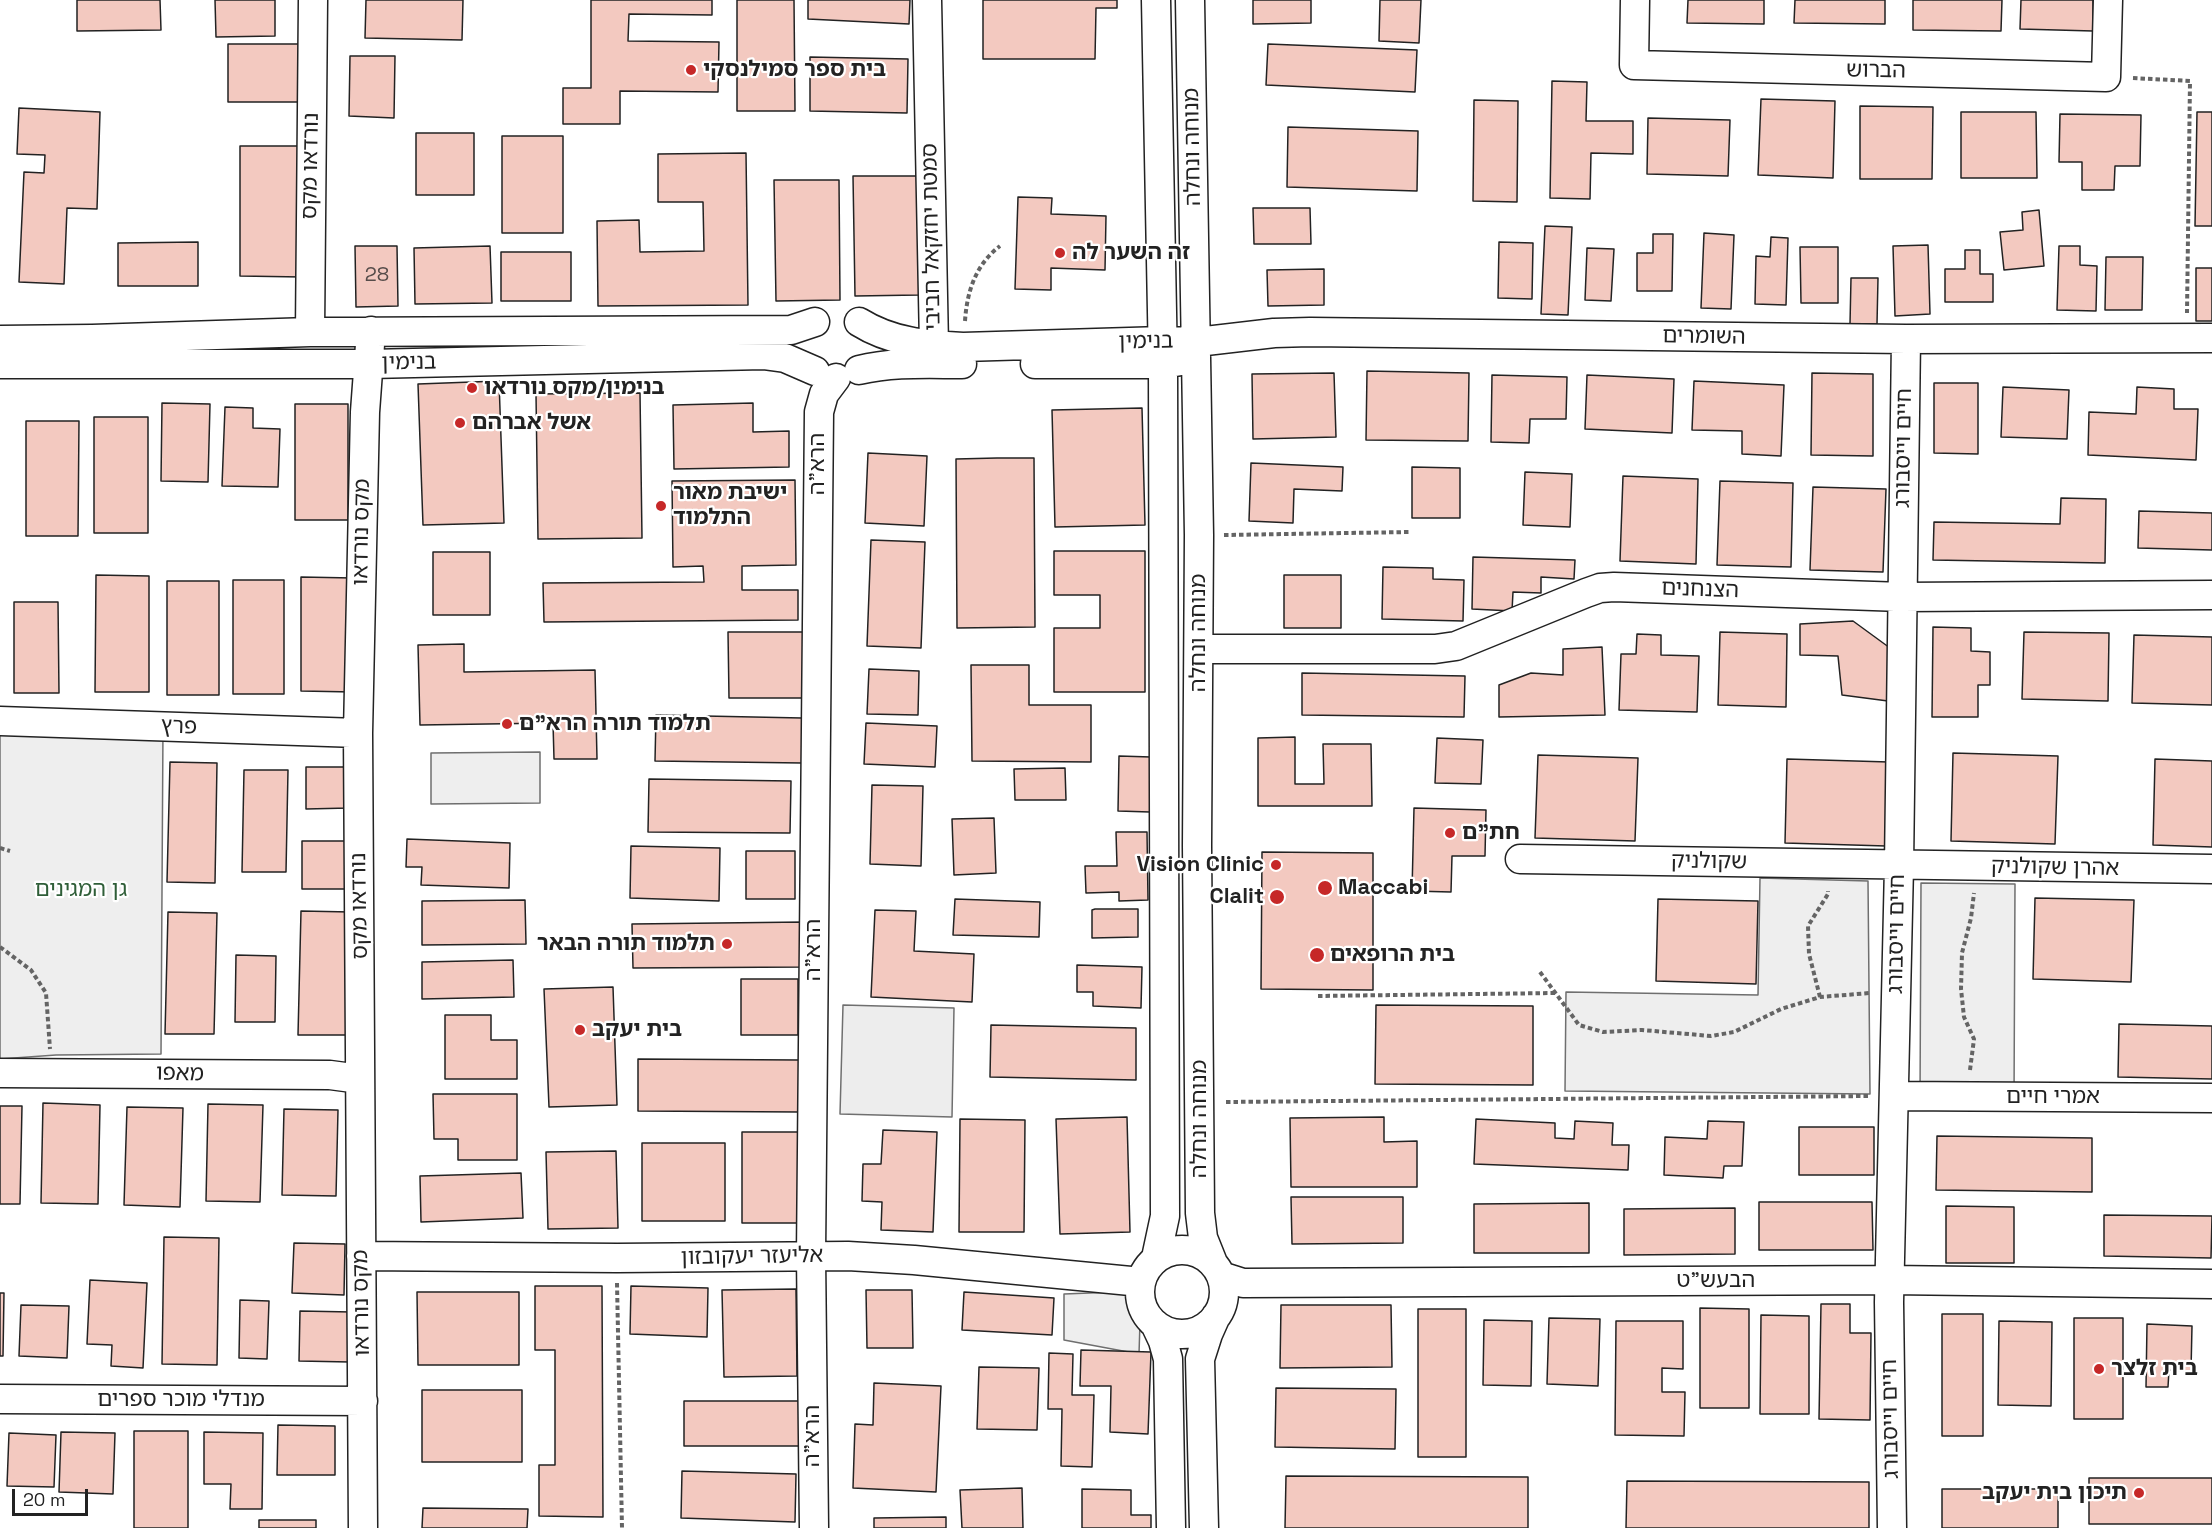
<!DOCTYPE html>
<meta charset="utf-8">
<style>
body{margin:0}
#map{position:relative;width:2212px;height:1528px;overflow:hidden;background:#fff;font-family:"Space Grotesk",sans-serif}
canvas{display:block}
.scale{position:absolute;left:12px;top:1489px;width:76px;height:27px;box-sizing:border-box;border:3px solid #222;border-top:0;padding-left:8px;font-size:18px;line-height:21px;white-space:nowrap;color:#222;-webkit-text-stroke:4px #fff;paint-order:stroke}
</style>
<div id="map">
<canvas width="2212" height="1528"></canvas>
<div class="scale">20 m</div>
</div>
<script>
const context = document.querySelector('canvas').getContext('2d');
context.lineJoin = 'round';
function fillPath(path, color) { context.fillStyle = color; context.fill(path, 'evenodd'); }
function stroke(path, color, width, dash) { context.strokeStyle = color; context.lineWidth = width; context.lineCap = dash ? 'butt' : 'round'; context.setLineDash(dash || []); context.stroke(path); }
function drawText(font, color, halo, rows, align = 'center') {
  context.font = font + ' "Space Grotesk","Noto Sans Hebrew",sans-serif'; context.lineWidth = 4.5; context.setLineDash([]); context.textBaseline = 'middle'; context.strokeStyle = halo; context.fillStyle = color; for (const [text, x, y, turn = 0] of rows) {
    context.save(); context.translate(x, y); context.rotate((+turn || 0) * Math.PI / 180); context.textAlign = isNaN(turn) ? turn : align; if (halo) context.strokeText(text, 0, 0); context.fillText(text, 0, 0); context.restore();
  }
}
const green = new Path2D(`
 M0 722 163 727 161 1054 56 1055 0 1059Z
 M540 752V803L431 804V753Z
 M1760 878 1868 881 1870 1094 1565 1091 1566 992 1758 995Z
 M1921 883 2015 884 2014 1101 1920 1100Z
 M1141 1291 1139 1354 1064 1340V1294Z`);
const parking = new Path2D(`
 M843 1005 954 1008 952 1117 840 1114Z`);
const building = new Path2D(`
 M77 0H160L161 30 77 31Z
 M215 0H275V36L216 37Z
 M366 0H463L462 40 365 38Z
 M591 0H712V15L629 14 628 41 719 42 718 92 620 91V124H563V88H591Z
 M737 0H794L795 111H737Z
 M808 0H910L909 24 808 19Z
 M983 0H1117V8H1096L1095 59H983Z
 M1253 0H1311V23L1253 24Z
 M1380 0H1421L1419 43 1379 41Z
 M1688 0H1764V24L1687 23Z
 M1795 0H1885V24L1794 23Z
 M1913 0H2002L2001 31 1913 30Z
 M2021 0H2093V31L2020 29Z
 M228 44H305V102H228Z
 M1268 44 1417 50 1415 92 1266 85Z
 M350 56H395L394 118 349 116Z
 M810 57 908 59 907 113 810 111Z
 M1552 81 1587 82 1586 121H1633V154L1591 153 1590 199 1550 198Z
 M1761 99 1835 101 1833 178 1758 175Z
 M1474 100 1518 101 1517 202 1473 201Z
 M1860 106 1933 107 1932 179H1860Z
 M19 108 100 112 97 209 67 208 64 284 19 282 24 172 44 173 45 155 17 154Z
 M1961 112H2036L2037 178H1961Z
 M2197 112H2212V226H2195Z
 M2060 114 2141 115 2140 166H2115L2114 190H2082V162H2059Z
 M1648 118 1730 120 1728 176 1647 174Z
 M1288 127 1418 131 1417 191 1287 187Z
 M416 133H474V195H416Z
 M502 136H563V233H502Z
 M240 146H301L302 277 240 276Z
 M746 153 748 305 598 306 597 221 639 220 640 252 704 251 703 202H658V154Z
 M853 176H917L919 295 855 296Z
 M774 180H839L840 300 776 301Z
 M1018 197 1052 198 1051 214 1106 216 1105 270 1051 268V290L1015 289Z
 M1253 208H1310L1311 244H1254Z
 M2039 210 2044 266 2004 270 2000 232 2023 230 2022 212Z
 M1545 226 1572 227 1568 315 1541 314Z
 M1704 233 1734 235 1731 309 1701 308Z
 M1653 234H1673L1672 291H1637V253H1653Z
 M1771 237 1788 238 1786 305 1755 304 1756 256 1770 257Z
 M198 242V286H118V243Z
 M1499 242 1533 243 1532 299 1498 298Z
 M1928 245 1930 314 1895 316 1893 246Z
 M355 246H397L398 306 356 307Z
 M490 246 492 303 415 304 414 248Z
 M2059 246H2080V265L2097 266 2096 311 2057 310Z
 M1800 247H1838V303H1801Z
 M1587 248 1614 249 1611 301 1585 300Z
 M1965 250H1980V274H1993V302H1945V269H1965Z
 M501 252H571V301H501Z
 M2106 257H2143L2142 310H2105Z
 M2196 268H2212V321H2196Z
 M1324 269V305L1268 306 1267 270Z
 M1851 278H1878L1877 324H1850Z
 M1367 371 1469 373 1468 441 1366 440Z
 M1334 373 1336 437 1253 439 1252 374Z
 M1812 373 1873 374V456L1811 455Z
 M1492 375 1567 377 1566 419H1530L1529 443 1491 442Z
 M1587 375 1674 379 1672 433 1585 429Z
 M499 381 504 523 423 525 418 384Z
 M1694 381 1784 385 1781 456 1742 454V431L1692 430Z
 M1934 383H1978V454L1934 453Z
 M2003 387 2069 390 2067 439 2001 437Z
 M2137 387 2174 389V409H2198L2196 460 2088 455 2089 412 2136 414Z
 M640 393 642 538 538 539 536 394Z
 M162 403 210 404 208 482 161 481Z
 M753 403V432L789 431V467L674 469 673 405Z
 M295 404H348V520H295Z
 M225 407 253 408V428L280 429 278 487 222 486Z
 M1142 408 1145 525 1055 527 1052 410Z
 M94 417H148V533H94Z
 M26 421H79L78 536H26Z
 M868 453 927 456 924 526 865 523Z
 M997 458H1034L1035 627 957 628 956 459Z
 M1251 463 1343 467 1342 491 1294 489 1293 523 1249 521Z
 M1412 467 1460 468V518H1412Z
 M1525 472 1572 474 1570 527 1523 525Z
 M1623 476 1698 479 1696 564 1620 561Z
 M795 480 796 565 742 566V590H798V620L544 622 543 583 704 582 703 566 673 567 672 481Z
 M1720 481 1793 483 1791 567 1717 565Z
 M1813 487 1886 489 1883 572 1810 570Z
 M2061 498 2106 499 2105 563 1933 560 1934 522 2060 524Z
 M2139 511 2212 513V550L2138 548Z
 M871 540 925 542 921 648 867 646Z
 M1054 551H1145V692H1054V628H1100V595H1054Z
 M433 552H490V615H433Z
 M1473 557 1575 560 1574 579 1541 577V593L1513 592 1512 611 1472 609Z
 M1383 567 1433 568V579L1464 580 1463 621 1382 619Z
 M96 575 149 576V692H95Z
 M1284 575H1341V628H1284Z
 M301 577 353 578V692L301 691Z
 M233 580H284V694H233Z
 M167 581H219V695H167Z
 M14 602H58L59 693H14Z
 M1853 621 1890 648 1888 701 1842 695 1838 656 1800 655V624Z
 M1933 627 1971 628V651L1990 652V685H1978V717H1932Z
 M728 632H804V698H729Z
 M1720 632 1787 634 1786 707 1718 705Z
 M2024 632 2109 633 2108 701 2022 699Z
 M1637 634 1661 635V655L1699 656 1697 712 1619 710 1621 654H1636Z
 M2134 635 2212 637V705L2132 703Z
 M464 644V672L595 670 597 759H554L553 723 420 725 418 645Z
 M1602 647 1605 715 1499 717V685L1531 673 1563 675V649Z
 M971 665H1029V705H1091V762L972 761Z
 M869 669 919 671 918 715 867 714Z
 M1302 673 1465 676 1464 717 1302 715Z
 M656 715 802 718V763L655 761Z
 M866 723 937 726 935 767 864 764Z
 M1295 737V784H1324L1323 744H1371L1372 806H1258V738Z
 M1437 738 1483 740 1481 784 1435 783Z
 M1953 753 2058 756 2055 844 1951 841Z
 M1538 755 1638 758 1635 841 1535 838Z
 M1119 756 1151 757 1150 812 1118 811Z
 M1787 759 1889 762 1886 846 1785 843Z
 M2155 759 2212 761V847L2153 845Z
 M170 762 217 763 215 883 167 882Z
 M306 767H349V808L306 809Z
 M1065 768 1066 800H1015L1014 769Z
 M244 770H288L286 872H242Z
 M649 779 791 781 790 833 648 832Z
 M872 785 923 786 921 866 870 864Z
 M1414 808 1486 810 1485 856H1452L1451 892 1412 891Z
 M994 818 996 873 954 875 952 819Z
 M1116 832H1147L1148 900 1119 901V892L1086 893 1085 866H1117Z
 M407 839 510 843 509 888 421 885 422 867H406Z
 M302 841H348V889H302Z
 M631 846 720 848 719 901 630 898Z
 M746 851H795V899H746Z
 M1262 852 1373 853V990L1261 989Z
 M2035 898 2134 900 2131 982 2033 979Z
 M955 899 1040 902 1039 937 953 935Z
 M1658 899 1758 901 1756 984 1656 981Z
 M525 900 526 944 422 945V901Z
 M1095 909H1138V937L1092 938V910Z
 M875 910 916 911 914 951 974 954 972 1002 871 997Z
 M301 911 351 912 348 1035H298Z
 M168 912 217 913 214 1034H165Z
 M805 922V967L633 968 632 924Z
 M236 955 276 956 275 1022H235Z
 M513 960 514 997 422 999V962Z
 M1077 965 1142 967 1141 1008 1093 1006V992H1077Z
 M741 979H798V1035H741Z
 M613 987 617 1105 549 1107 544 989Z
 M1376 1005 1533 1006V1085L1375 1084Z
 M445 1015H491V1040H517V1079H445Z
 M2119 1024 2212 1026V1079L2118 1077Z
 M991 1025 1136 1028V1080L990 1077Z
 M638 1059 799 1060V1112L638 1111Z
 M433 1094H517V1160H458V1139H434Z
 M43 1103 100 1105 98 1204 41 1203Z
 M208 1104 263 1105 260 1202 206 1201Z
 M0 1106H22L20 1204H0Z
 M127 1107 183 1108 180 1207 124 1205Z
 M284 1109 338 1110 336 1196 282 1195Z
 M1127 1117 1130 1232 1060 1234 1056 1119Z
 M1384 1117V1142L1417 1141V1187H1291L1290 1118Z
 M960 1119 1025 1120 1024 1232H959Z
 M1476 1119 1555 1123V1138L1574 1139 1575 1121 1613 1123 1612 1145H1629L1628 1170 1474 1164Z
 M1708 1121 1744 1122 1742 1166H1724L1723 1178 1664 1175 1665 1137 1707 1139Z
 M1799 1127H1874V1175H1799Z
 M883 1130 937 1132 933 1232 881 1230 882 1202 862 1201 863 1164H881Z
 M742 1132H800L799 1223H742Z
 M1937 1136 2092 1138V1192L1936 1190Z
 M642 1143H725V1221H642Z
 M616 1151 618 1228 548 1229 546 1152Z
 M521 1173 523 1218 421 1222 420 1176Z
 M1291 1197H1403V1243L1292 1244Z
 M1759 1202H1872L1873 1250H1759Z
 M1589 1203V1253H1474V1204Z
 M1946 1206 2014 1207V1263H1946Z
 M1735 1208V1254L1624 1255V1209Z
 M2104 1215 2212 1216 2211 1258 2104 1256Z
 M164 1237 219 1238 217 1365 162 1364Z
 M294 1243 345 1244 344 1295 292 1293Z
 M90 1280 147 1283 143 1368 111 1366 112 1345 87 1344Z
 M535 1286H602L603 1517 539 1516V1465H555V1350H535Z
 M631 1286 708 1288 707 1337 630 1334Z
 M796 1289 797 1376 724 1377 722 1290Z
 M866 1290H912L913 1348H867Z
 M417 1292H519V1365H418Z
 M964 1292 1054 1298 1052 1335 962 1330Z
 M0 1293H4L3 1356H0Z
 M240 1300 269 1301 267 1359 239 1358Z
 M1821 1304H1850V1333H1871L1870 1420 1819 1419Z
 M21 1305 69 1306 67 1358 19 1356Z
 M1281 1305H1391L1392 1367 1280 1368Z
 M1700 1308 1749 1309V1408H1700Z
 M1418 1309H1466V1457H1418Z
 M300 1311 352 1312 350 1362 299 1361Z
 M1942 1314H1983V1436H1942Z
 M1761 1315 1809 1316V1414H1760Z
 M1549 1318 1600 1319 1598 1386 1547 1384Z
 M2074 1318H2123V1419H2074Z
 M1484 1320 1532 1321 1531 1386 1483 1385Z
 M1616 1321H1683V1369L1662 1368V1392H1685L1684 1436 1615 1435Z
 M1999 1321 2052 1322 2051 1406 1998 1405Z
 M2147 1324 2192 1326 2191 1371 2169 1370 2168 1387H2146Z
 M1081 1350 1151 1352 1148 1434 1110 1432 1111 1386H1080Z
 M1049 1353 1073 1354 1072 1395H1094L1092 1467 1061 1466 1062 1409H1048Z
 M979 1367 1039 1368 1037 1430 977 1429Z
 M874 1383 941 1386 936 1492 853 1488 855 1424 873 1425Z
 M1276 1388 1396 1389 1395 1449 1275 1447Z
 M422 1390H522V1462H422Z
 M684 1401H799V1446H684Z
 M278 1425 335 1426V1475H277Z
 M134 1431H188V1528H134Z
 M61 1432 115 1433 113 1494 59 1492Z
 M204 1432 263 1433 262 1509H230L231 1484H204Z
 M9 1433 56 1435 54 1487 7 1486Z
 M682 1471 796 1474 795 1522 681 1518Z
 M1286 1476 1528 1477V1528H1285Z
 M2089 1478H2212V1524H2089Z
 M1627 1481 1869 1482V1528H1626Z
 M1022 1488 1023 1528H962L960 1490Z
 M1082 1489 1131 1490V1515H1151V1528H1082Z
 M1942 1489H2058V1528H1942Z
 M423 1508 528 1509 527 1528H422Z
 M946 1517V1528H874V1518Z
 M259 1520H316V1528H259Z`);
const path = new Path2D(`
 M2133 78 2190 81 2187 313
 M965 321C967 291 976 264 1000 246
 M1224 535 1410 532
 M0 848 10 851
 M0 947 31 970 46 993 50 1049
 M1540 972 1579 1025 1603 1032 1642 1030 1711 1036 1734 1032 1781 1009 1820 997 1870 993
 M1318 996 1555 993
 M1820 997 1809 954 1808 926 1828 894V891
 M1970 1070 1974 1039 1964 1017 1961 989 1962 953 1971 918 1974 893
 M1226 1102 1869 1096
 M617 1283 622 1528`);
const minor = new Path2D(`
 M927 0 934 345
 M1190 0 1199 535 1197 845 1200 1213 1203 1238 1213 1263
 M1635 0 1634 65 2106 77 2108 0
 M859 322C891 342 926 345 963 347L1163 341 1197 342 1274 333 1310 332 1906 339 2212 338
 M310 332 313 0
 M0 340 92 339 310 332 791 330 815 322
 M0 364H370L763 355 785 358 815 371
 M1035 364H1163L1181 361
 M859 370C892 362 927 364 962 364
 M1199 649H1435L1456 646 1586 593 1600 588 1614 587 1902 597 2212 595
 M0 721 358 733
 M1520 859 2212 869
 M0 1073 330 1075 360 1079
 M1894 1096 2212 1098
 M1140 1292a42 42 0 1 1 84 0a42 42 0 1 1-84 0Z
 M361 1256 617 1258 848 1256 914 1260 1141 1282
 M1156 1258 1165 1216 1163 364 1156 0
 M1221 1276 1243 1283 1890 1280 2212 1284
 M1155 1324 1163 1341 1168 1359 1171 1528
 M0 1399 363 1401
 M363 1528 358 733 365 412 371 331
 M814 1528 811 1255 819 412 824 394 836 378
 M1204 1528 1200 1359 1208 1334 1216 1316
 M1892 1528 1889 1302 1899 866 1906 339`);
const markers = [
 [691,70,6,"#c62828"],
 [1060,253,6,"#c62828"],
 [472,388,6,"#c62828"],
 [460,423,6,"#c62828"],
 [661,506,6,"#c62828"],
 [507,724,6,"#c62828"],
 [1450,833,6,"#c62828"],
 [1276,865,6,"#c62828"],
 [1325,888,8,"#c62828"],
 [1277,897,8,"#c62828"],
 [727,944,6,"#c62828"],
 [1317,955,8,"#c62828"],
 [580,1030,6,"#c62828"],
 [2099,1369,6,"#c62828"],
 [2139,1493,6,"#c62828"]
];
const numberNames = [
 ["28",377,276]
];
const poiNames = [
 ["בית ספר סמילנסקי",703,70],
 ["זה השער לה",1072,253],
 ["בנימין/מקס נורדאו",484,388],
 ["אשל אברהם",472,423],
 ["ישיבת מאור",673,493],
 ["התלמוד",673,518],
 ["תלמוד תורה הרא\"ם",519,724],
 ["חת\"ם",1462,833],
 ["Vision Clinic",1264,865,"right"],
 ["Maccabi",1338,888],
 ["Clalit",1264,897,"right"],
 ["תלמוד תורה הבאר",715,944,"right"],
 ["בית הרופאים",1330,955],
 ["בית יעקב",592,1030],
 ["בית זלצר",2111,1369],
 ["תיכון בית יעקב",2127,1493,"right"]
];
const streetNames = [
 ["הברוש",1876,71,1],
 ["מנוחה ונחלה",1193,147,-91],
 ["נורדאו מקס",311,166,-89],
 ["סמטת יחזקאל חביבי",932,237,-91],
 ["השומרים",1704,337,1],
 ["בנימין",1146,342,-1],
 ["בנימין",409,363,-1],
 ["חיים וייסבורג",1904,448,-89],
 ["הרא\"ה",818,464,-90],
 ["מקס נורדאו",362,532,-89],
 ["הצנחנים",1700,590,2],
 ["מנוחה ונחלה",1199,633,-90],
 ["פרץ",179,727,2],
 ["שקולניק",1709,862,1],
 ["אהרן שקולניק",2055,868,1],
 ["נורדאו מקס",360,906,-91],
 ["חיים וייסבורג",1897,934,-89],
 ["הרא\"ה",814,950,-90],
 ["מאפו",180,1074,1],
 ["אמרי חיים",2053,1097],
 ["מנוחה ונחלה",1200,1119,-90],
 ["אליעזר יעקובזון",752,1257,-1],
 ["הבעש\"ט",1716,1281],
 ["מקס נורדאו",362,1303,-91],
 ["מנדלי מוכר ספרים",181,1400],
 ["חיים וייסבורג",1891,1419,-91],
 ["הרא\"ה",813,1436,-90]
];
const parkNames = [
 ["גן המגינים",81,890]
];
fillPath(green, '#eee');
stroke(green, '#6f6f6f', 1.5);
fillPath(parking, '#ededed');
stroke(parking, '#6f6f6f', 1.5);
fillPath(building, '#f3c9c0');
stroke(building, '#222', 1.5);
stroke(minor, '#222', 31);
stroke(path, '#646464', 4, [4.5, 3]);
stroke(minor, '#fff', 28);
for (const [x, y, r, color] of markers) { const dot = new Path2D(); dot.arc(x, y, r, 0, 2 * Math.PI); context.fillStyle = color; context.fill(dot); stroke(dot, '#fff', 2); }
drawText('20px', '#564c4a', null, numberNames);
drawText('bold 22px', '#222', '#fff', poiNames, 'left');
drawText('22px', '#222', '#fff', streetNames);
drawText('22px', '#2f5e38', '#fff', parkNames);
</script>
